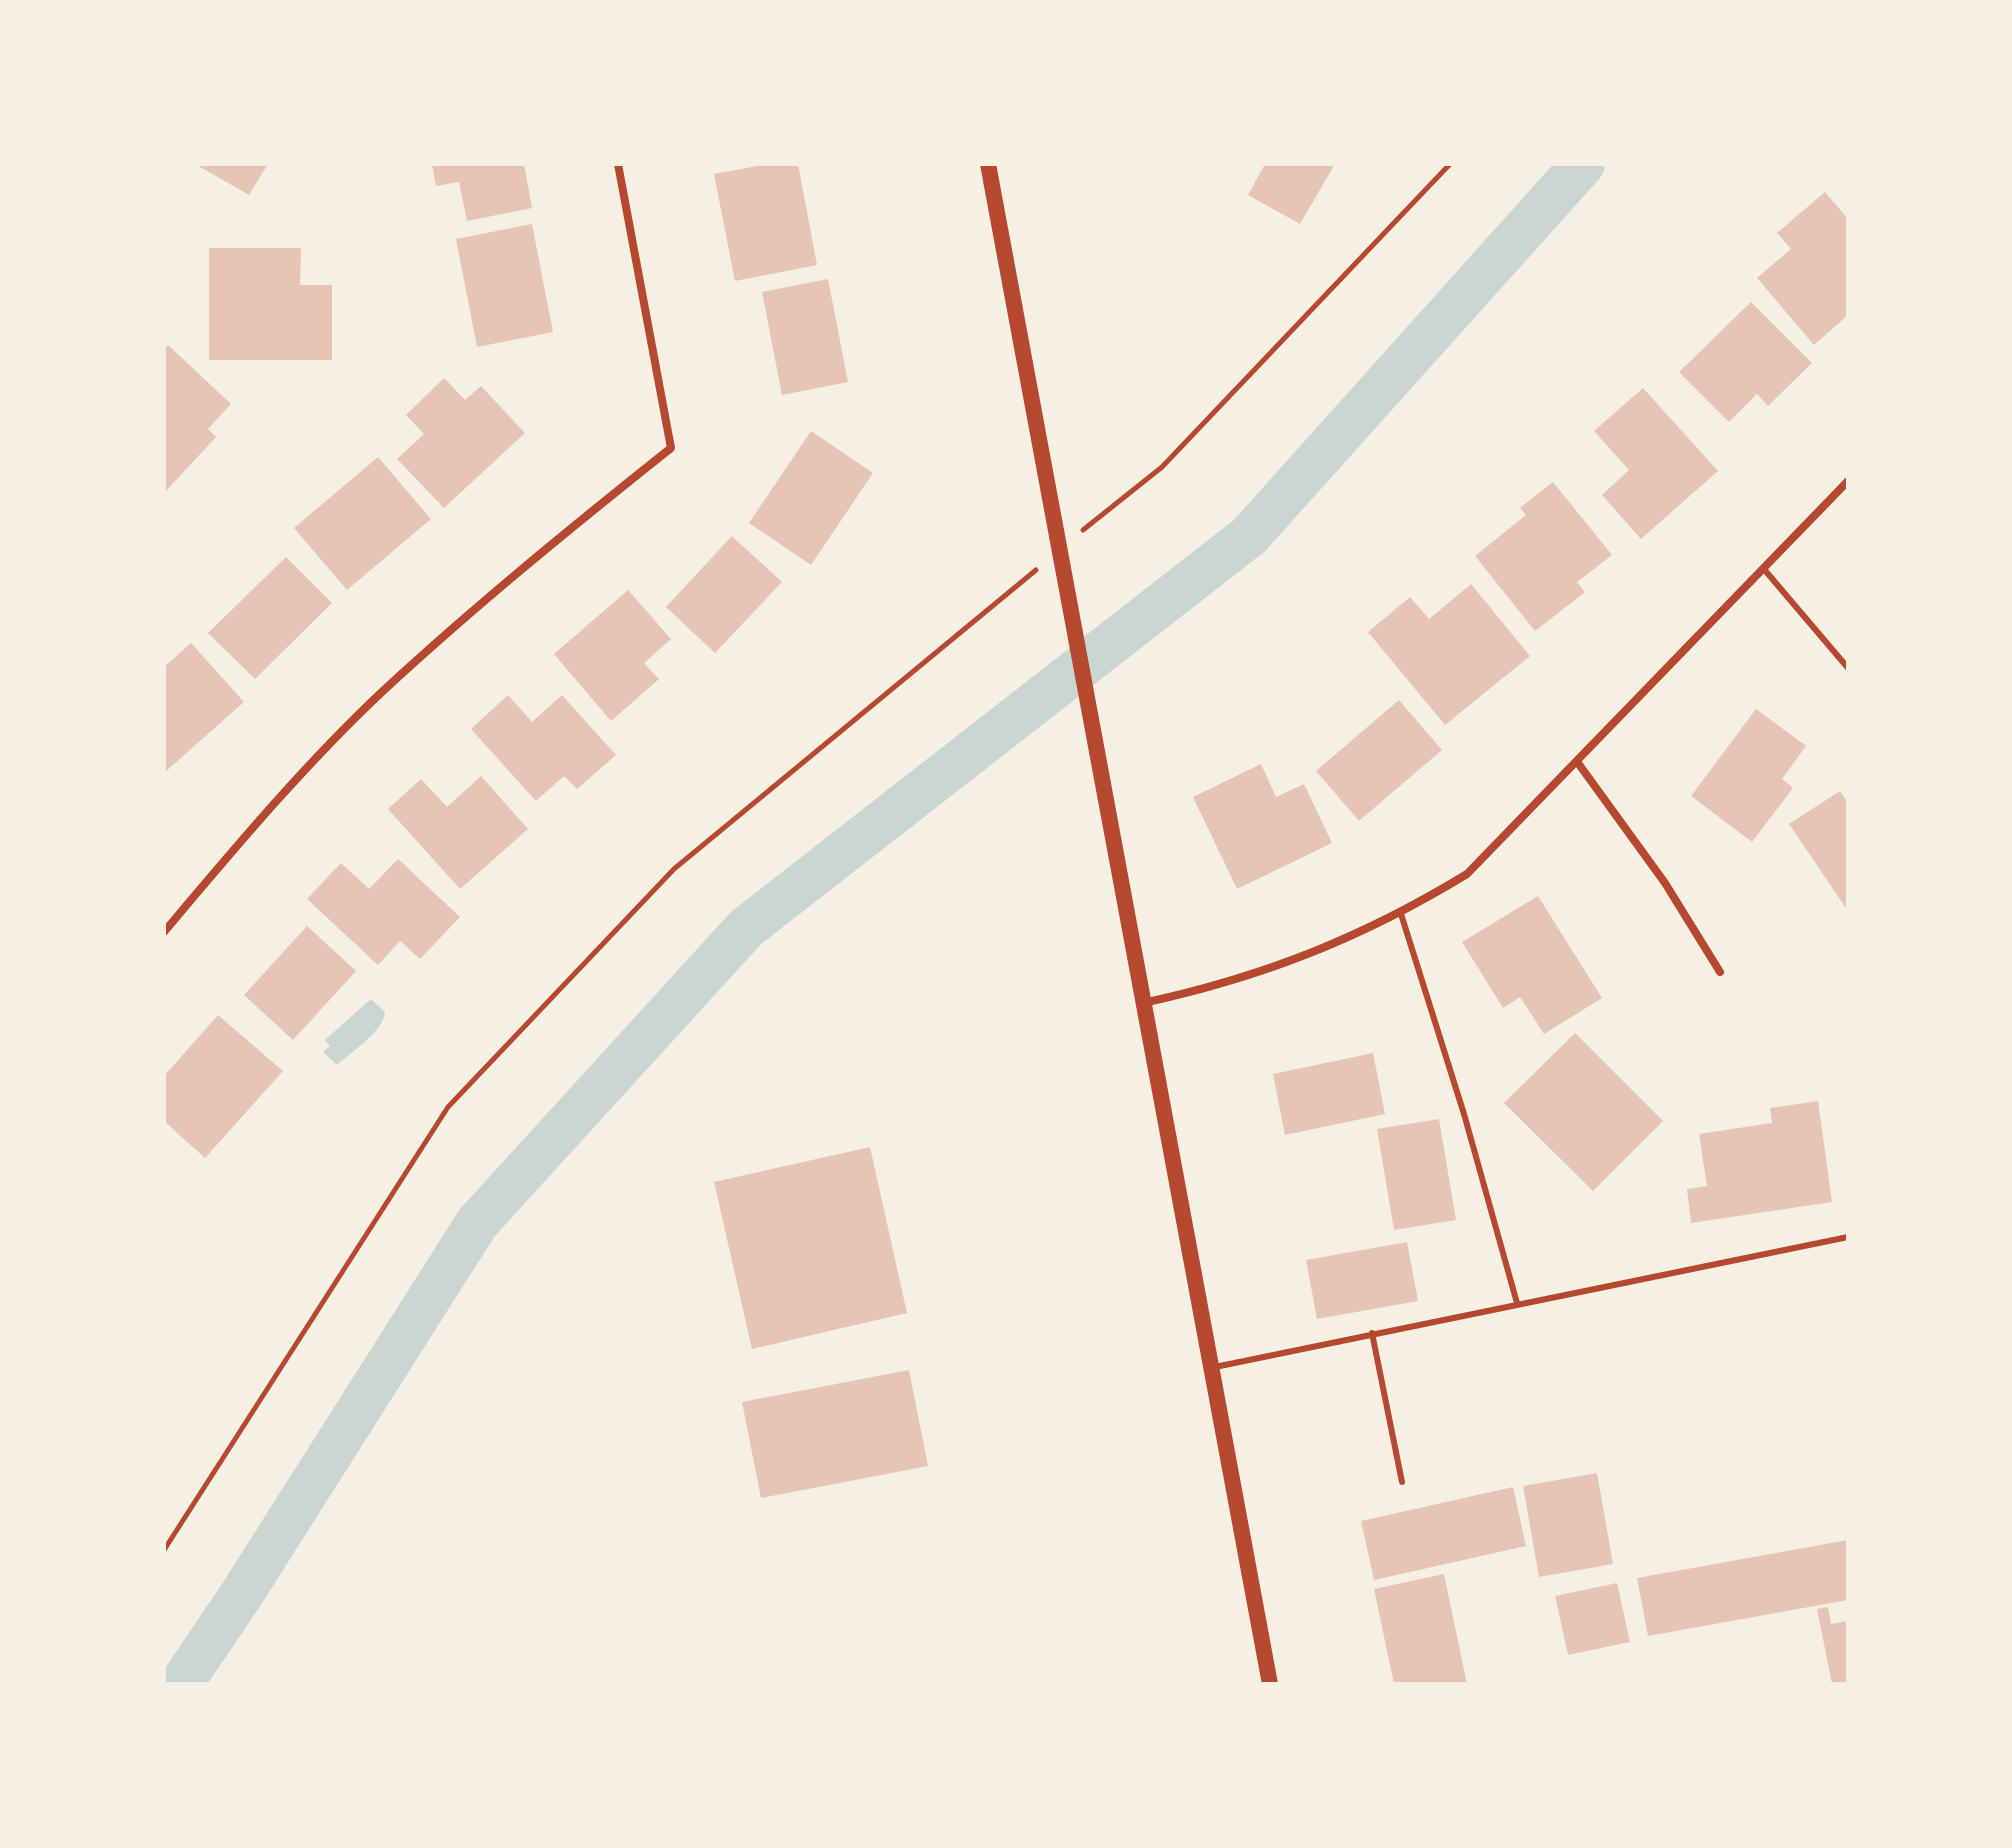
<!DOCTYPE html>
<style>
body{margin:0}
#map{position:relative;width:2012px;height:1848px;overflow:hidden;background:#f6efe4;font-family:"Space Grotesk",sans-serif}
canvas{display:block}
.frame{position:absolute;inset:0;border:166px solid #f6efe4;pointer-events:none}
</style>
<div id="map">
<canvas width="2012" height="1848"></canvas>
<div class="frame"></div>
</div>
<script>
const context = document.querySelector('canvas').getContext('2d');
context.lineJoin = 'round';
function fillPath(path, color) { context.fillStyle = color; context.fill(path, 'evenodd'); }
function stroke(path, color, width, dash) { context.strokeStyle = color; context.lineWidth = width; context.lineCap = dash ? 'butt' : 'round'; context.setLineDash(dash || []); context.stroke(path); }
const water = new Path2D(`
 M371 999 385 1012C383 1032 351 1052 337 1065L323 1052 330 1046 325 1040Z`);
const canal = new Path2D(`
 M181 1684 243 1592 477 1223 746 928 1249 536 1583 164`);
const building = new Path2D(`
 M195 164H268L249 195Z
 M432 164H524L532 208 467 221 459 182 436 186Z
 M768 164H798L817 265 735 281 714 174Z
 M1265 164H1335L1300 224 1248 195Z
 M1825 192 1848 219V315L1814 345 1757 278 1791 249 1777 233Z
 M532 224 553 332 477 347 456 239Z
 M209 248H301L300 285H332V360H209Z
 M828 279 848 382 782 395 762 292Z
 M1751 302 1812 363 1768 406 1757 394 1729 422 1679 372Z
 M168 345 231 404 208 429 216 437 164 493V349Z
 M444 378 465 400 481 386 525 433 444 508 397 459 424 434 406 415Z
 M1643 388 1718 471 1641 539 1602 495 1629 470 1594 431Z
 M811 431 873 473 811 565 749 523Z
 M378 457 431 519 347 590 294 528Z
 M1553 482 1612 555 1577 582 1585 592 1535 631 1475 556 1526 515 1520 508Z
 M732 536 782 582 715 653 666 607Z
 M286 557 332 603 255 679 208 633Z
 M1471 584 1530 656 1445 725 1368 632 1410 597 1429 619Z
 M628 590 671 639 644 663 659 679 611 721 554 654Z
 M191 643 244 702 164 773V667Z
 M508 695 532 722 562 695 616 755 577 789 564 776 536 801 471 729Z
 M1399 700 1442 750 1359 821 1316 771Z
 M1756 709 1806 746 1782 779 1793 788 1752 842 1691 796Z
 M1261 764 1276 797 1304 784 1332 843 1237 889 1193 797Z
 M481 776 528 829 460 889 388 809 421 779 447 807Z
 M1840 791 1848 803V911L1789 824Z
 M398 859 460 917 420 959 400 941 378 965 307 899 341 863 369 889Z
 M1538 896 1602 998 1544 1034 1520 997 1503 1008 1462 942Z
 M307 926 356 971 293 1040 244 995Z
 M218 1015 283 1071 205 1158 164 1121V1076Z
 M1575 1033 1663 1121 1593 1191 1504 1103Z
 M1373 1053 1385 1114 1285 1135 1273 1074Z
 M1818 1101 1832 1202 1691 1223 1687 1189 1707 1186 1699 1134 1772 1123 1770 1108Z
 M1439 1119 1456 1220 1394 1230 1377 1129Z
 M870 1147 907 1313 752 1349 714 1182Z
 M1407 1242 1418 1301 1317 1319 1306 1260Z
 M909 1370 928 1466 761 1498 742 1402Z
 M1597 1473 1613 1564 1539 1577 1523 1486Z
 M1513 1487 1526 1546 1374 1580 1361 1521Z
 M1848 1540V1600L1648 1636 1637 1578Z
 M1444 1574 1467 1684H1394L1374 1589Z
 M1617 1583 1630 1642 1568 1655 1555 1596Z
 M1828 1607 1831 1624 1848 1621V1684H1832L1817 1609Z`);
const path = new Path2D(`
 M1083 530 1162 467 1450 164
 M164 1550 448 1107 674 869 1036 570`);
const service = new Path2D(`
 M1763 568 1848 668
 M1401 914 1464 1114 1517 1303
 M1372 1333 1402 1482
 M1215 1367 1848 1237`);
const minor = new Path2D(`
 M1578 763 1665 883 1720 972
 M164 932C234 849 305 764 384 690 476 605 573 526 671 448L618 164
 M1143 1003C1263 977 1362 938 1467 874L1848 481`);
const secondary = new Path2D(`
 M988 164 1270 1684`);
fillPath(water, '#c9d6d2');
stroke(canal, '#c9d6d2', 44);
fillPath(building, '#e6c5b7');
stroke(path, '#b5482f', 5);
stroke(service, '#b5482f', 6);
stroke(minor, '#b5482f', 8);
stroke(secondary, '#b5482f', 16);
</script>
